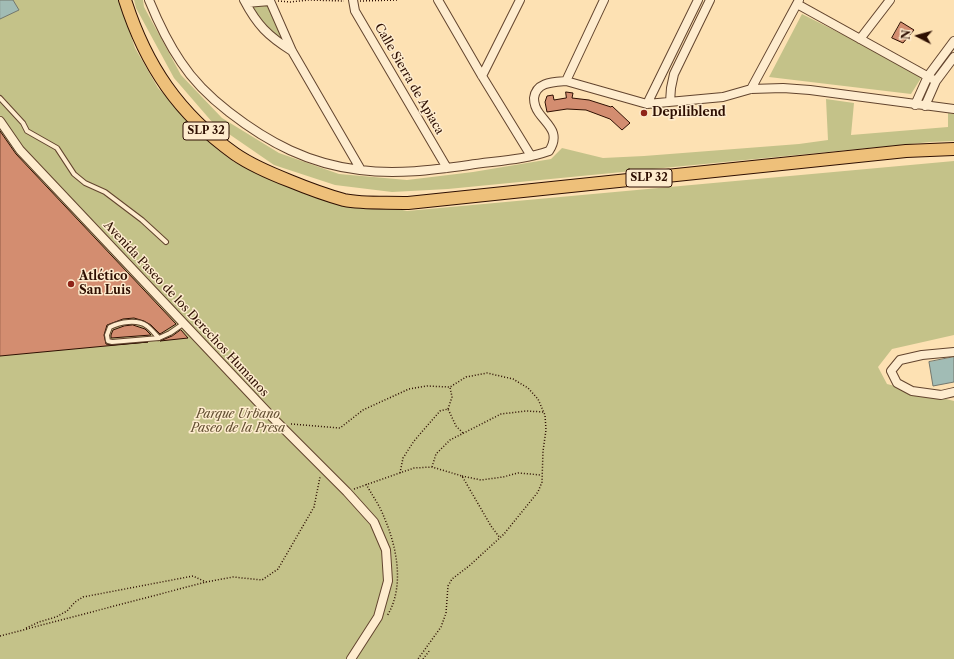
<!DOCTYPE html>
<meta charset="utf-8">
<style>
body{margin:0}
#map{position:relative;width:954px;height:659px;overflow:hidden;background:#fde1b3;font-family:"Libre Caslon Text",serif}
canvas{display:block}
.north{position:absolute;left:898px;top:16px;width:40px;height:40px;-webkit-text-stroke:3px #feecce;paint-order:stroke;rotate:276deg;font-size:11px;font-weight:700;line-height:16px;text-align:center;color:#2e0f02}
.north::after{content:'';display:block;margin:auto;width:14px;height:18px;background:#2e0f02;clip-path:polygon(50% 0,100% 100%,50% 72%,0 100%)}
</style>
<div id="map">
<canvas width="954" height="659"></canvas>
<div class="north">N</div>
</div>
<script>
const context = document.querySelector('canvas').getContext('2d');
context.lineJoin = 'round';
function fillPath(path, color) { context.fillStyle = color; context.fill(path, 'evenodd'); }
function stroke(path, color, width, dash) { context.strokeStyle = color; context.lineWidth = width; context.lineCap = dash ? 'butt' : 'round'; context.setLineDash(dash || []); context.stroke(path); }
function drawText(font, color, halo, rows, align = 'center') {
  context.font = font + ' "Libre Caslon Text",serif'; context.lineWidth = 3; context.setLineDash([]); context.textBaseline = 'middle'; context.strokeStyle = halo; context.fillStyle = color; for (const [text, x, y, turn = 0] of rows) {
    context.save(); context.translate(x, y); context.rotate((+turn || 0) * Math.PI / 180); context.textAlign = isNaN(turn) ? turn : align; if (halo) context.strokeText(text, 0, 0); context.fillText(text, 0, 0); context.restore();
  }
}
const green = new Path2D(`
 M0 0H121L126 21 135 48 158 88 217 149 234 162 275 182 407 211 954 161V335L892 349 878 367 887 384 954 401V659H0Z
 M134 0H143L144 7 181 75 222 118 279 153 339 174 407 180 473 172 551 159 562 148 603 158 644 156 799 144 828 140 826 99 854 103 851 135 948 127V113L954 114V141L930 142 448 189 392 192 335 185 274 165 213 123 174 78 136 8Z
 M269 5 285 41C271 32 260 22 253 7Z
 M802 14 923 75 911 94 769 77Z`);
const water = new Path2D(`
 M0 0H13L19 10 0 19Z
 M954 357V382L933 386 929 362Z`);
const building = new Path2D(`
 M901 22 914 30 903 43 892 38Z
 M566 92 573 93 572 98 589 100 611 107 612 106 630 123 622 130 610 119 586 110 567 109 547 112 545 102 547 96 553 95 554 100 566 98Z
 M0 131 16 154 176 324 160 334 151 325 144 321 134 318 123 319 107 325 104 335 106 344 112 345 148 342 0 356Z
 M133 325 145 329 151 335 111 338V335L113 330 124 326Z
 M181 330 188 338 160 341 172 336Z`);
const path = new Path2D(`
 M278 1 290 2 309 0 344 1
 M360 1 398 0
 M448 409 452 397 450 387
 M291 424 340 428 363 410 409 389 427 386 450 387 466 377 487 373 513 379 528 388 538 399 545 415 546 430 543 451 542 482 538 492 504 534 469 566 452 579 448 586 446 613 441 627 418 659
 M432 467 436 454 450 440 501 414 526 411 544 412
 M400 473 403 458 414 441 440 411 448 409 456 426 463 433
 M462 476 481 480 503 477 518 473 541 475
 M366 484C372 495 380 506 384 517 397 547 405 587 387 616
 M354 489 414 468 432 467 462 476 491 526 500 538
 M26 628 39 622 56 617 67 611 75 602 83 597 193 576 206 582
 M0 636 206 582 233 577 262 580 278 569 314 507 320 477
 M423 659 430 650`);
const service = new Path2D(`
 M0 98 23 123 27 131 57 148 74 174 85 183 105 192 142 220 166 242
 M159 338C155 334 151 329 147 326 137 319 120 322 110 327L107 335 108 341 112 342 159 338 170 333 183 324`);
const minor = new Path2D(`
 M149 0C158 22 168 43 181 62 194 82 211 98 229 112 269 143 309 164 360 170 396 175 433 170 469 165 495 161 524 160 549 151 553 145 555 140 553 133 551 126 543 119 539 113 536 109 534 103 534 98 536 82 553 82 566 81L647 104 723 97 751 89 783 88 810 90 954 109
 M244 0C257 25 268 36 292 51
 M353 0 355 11 447 168
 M438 0 482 76 531 156
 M270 1 292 51 361 170
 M246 3 270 1
 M797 4 936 81
 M860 39 890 0
 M482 76 520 0
 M566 81 604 0
 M751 89 799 0
 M670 102 671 88 674 74 710 0
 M647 104 698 0
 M915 105 928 76 954 41
 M925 106 936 81 954 57
 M0 121 20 150 273 418 347 492 374 522 386 550 388 581 378 617 351 659
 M954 352 922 355 900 360 891 371 897 383 912 391 941 395 954 392`);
const primary = new Path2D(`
 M125 0C146 66 179 114 235 154 251 165 272 174 290 181 307 188 326 195 344 200 363 204 388 202 408 203L906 151 954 149`);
const markers = [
 [644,113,4,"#8f2418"],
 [71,284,4,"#8f2418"]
];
const shields = [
 [206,131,46],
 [649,178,46]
];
const shieldNames = [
 ["SLP 32",206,131],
 ["SLP 32",649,178]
];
const streetNames = [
 ["Calle Sierra de Apiaca",409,79,60],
 ["Avenida Paseo de los Derechos Humanos",186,309,47]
];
const poiNames = [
 ["Depiliblend",652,113],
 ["Atlético",79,277],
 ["San Luis",79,291]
];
const parkNames = [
 ["Parque Urbano",238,415],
 ["Paseo de la Presa",238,429]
];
fillPath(green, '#c4c289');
fillPath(water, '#a1bcb5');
stroke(water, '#73776d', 1);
fillPath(building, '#d38d70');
stroke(building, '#2e0f02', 1);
stroke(service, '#62442e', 6);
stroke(minor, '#62442e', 10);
stroke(primary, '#2e0f02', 14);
stroke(path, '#2e0f02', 1.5, [1, 2]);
stroke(service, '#feecce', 4);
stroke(minor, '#feecce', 8);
stroke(primary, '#eec07a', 12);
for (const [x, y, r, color] of markers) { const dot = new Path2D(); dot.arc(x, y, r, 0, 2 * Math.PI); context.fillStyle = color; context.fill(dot); stroke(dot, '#feecce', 1.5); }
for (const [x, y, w] of shields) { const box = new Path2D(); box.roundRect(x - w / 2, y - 9, w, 18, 3); context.fillStyle = '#feecce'; context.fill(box); stroke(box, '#2e0f02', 1); }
drawText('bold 11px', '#2e0f02', null, shieldNames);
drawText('12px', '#2e0f02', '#feecce', streetNames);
drawText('bold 12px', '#2e0f02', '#feecce', poiNames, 'left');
drawText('italic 12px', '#624e31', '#feecce', parkNames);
</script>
